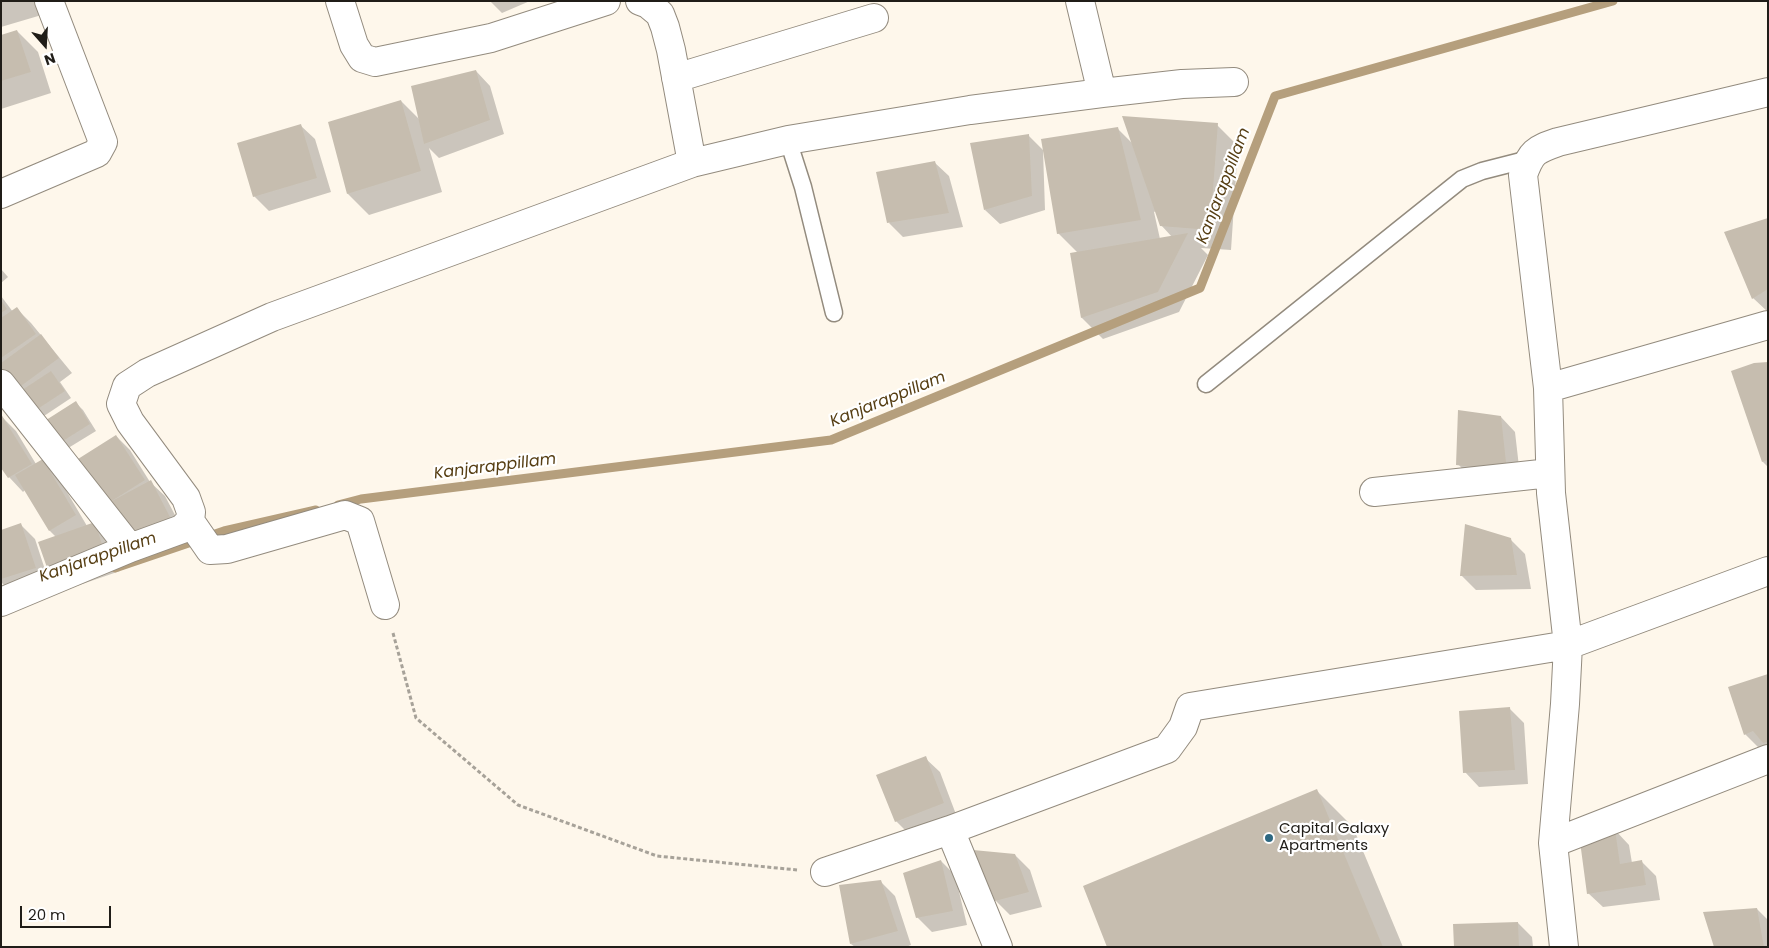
<!DOCTYPE html>
<style>
body{margin:0}
#map{position:relative;width:1769px;height:948px;overflow:hidden;background:#fef7eb;font-family:Poppins,sans-serif}
canvas{display:block}
.frame{position:absolute;inset:0;border:2px solid #201d18;pointer-events:none}
.north{position:absolute;left:20px;top:20px;width:50px;height:50px;-webkit-text-stroke:4px #fff;paint-order:stroke;rotate:161deg;font-size:14px;font-weight:700;line-height:20px;text-align:center;color:#201d18}
.north::after{content:'';display:block;margin:auto;width:18px;height:22px;background:#201d18;clip-path:polygon(50% 0,100% 100%,50% 72%,0 100%)}
.scale{position:absolute;left:20px;top:906px;width:91px;height:22px;box-sizing:border-box;border:2px solid #201d18;border-top:0;padding-left:6px;font-size:15px;line-height:18px;white-space:nowrap;color:#201d18;-webkit-text-stroke:4px #fff;paint-order:stroke}
</style>
<div id="map">
<canvas width="1769" height="948"></canvas>
<div class="frame"></div>
<div class="north">N</div>
<div class="scale">20 m</div>
</div>
<script>
const context = document.querySelector('canvas').getContext('2d');
context.lineJoin = 'round';
function fillPath(path, color) { context.fillStyle = color; context.fill(path, 'evenodd'); }
function stroke(path, color, width, dash) { context.strokeStyle = color; context.lineWidth = width; context.lineCap = dash ? 'butt' : 'round'; context.setLineDash(dash || []); context.stroke(path); }
function drawText(font, color, halo, rows, align = 'center') {
  context.font = font + ' Poppins,sans-serif'; context.lineWidth = 4.5; context.setLineDash([]); context.textBaseline = 'middle'; context.strokeStyle = halo; context.fillStyle = color; for (const [text, x, y, turn = 0] of rows) {
    context.save(); context.translate(x, y); context.rotate((+turn || 0) * Math.PI / 180); context.textAlign = isNaN(turn) ? turn : align; if (halo) context.strokeText(text, 0, 0); context.fillText(text, 0, 0); context.restore();
  }
}
const shadow = new Path2D(`
 M1 1H42L45 14 1 27Z
 M490 1H530L502 13Z
 M17 31 38 52 51 93 1 109V36Z
 M476 71 490 86 504 134 439 158 429 148 442 192 369 215 348 194 330 123 401 101 420 120Z
 M300 125 315 139 331 192 269 211 254 196Z
 M1217 125 1238 146 1231 250 1201 248 1208 255 1179 312 1103 339 1082 318 1078 253 1058 233 1118 129 1132 143ZM1156 211 1161 225 1172 237 1160 239 1154 212Z
 M1028 135 1043 150 1045 210 1000 224 985 210Z
 M934 162 949 176 963 227 903 237 889 223Z
 M1768 220V312L1753 298Z
 M1 269 8 277 1 283Z
 M1 296 13 312 17 309 31 323 72 373 60 382 71 398 41 418 1 364Z
 M1768 363V467L1763 462Z
 M76 403 83 410 96 431 65 450 58 443Z
 M2 417 16 431 36 464 42 460 57 475 87 526 94 524 109 538 120 571 65 590 56 537 50 531 25 490 23 492 9 477Z
 M1501 417 1515 432 1521 484 1472 479 1458 464Z
 M116 436 130 450 150 482 165 496 186 536 121 516 108 503Z
 M21 525 35 539 49 582 13 594 1 582V531Z
 M1511 540 1525 554 1531 589 1476 590 1461 575Z
 M1768 675V746L1759 748 1745 734Z
 M1509 708 1524 723 1528 784 1479 787 1465 772Z
 M925 758 940 772 957 817 910 835 896 821Z
 M1317 791 1353 827 1403 947H1108Z
 M1615 830 1629 845 1632 863 1642 862 1656 876 1660 900 1603 907 1588 893Z
 M1015 855 1030 870 1042 907 1010 915 996 901Z
 M941 861 955 875 967 925 932 932 917 917Z
 M880 881 895 896 911 945 906 947H855L851 944Z
 M1757 909 1768 920V947H1715Z
 M1518 923 1532 937 1533 947H1455Z`);
const stream = new Path2D(`
 M338 505 361 499 831 440 1200 288 1275 96 1613 1
 M115 568 224 531 316 510`);
const building = new Path2D(`
 M17 30 31 72 1 81V35Z
 M476 70 490 120 424 144 411 86Z
 M401 100 421 171 347 194 328 122Z
 M1122 116 1218 123 1210 230 1160 226Z
 M301 124 317 178 253 197 237 143Z
 M1118 127 1141 220 1057 234 1041 139Z
 M1029 134 1032 196 984 210 970 143Z
 M935 161 949 213 887 223 876 172Z
 M1768 218V289L1752 299 1724 232Z
 M1188 233 1158 292 1081 318 1070 253Z
 M1 300 7 309 1 313Z
 M17 307 36 334 1 358V318Z
 M41 334 59 358 17 389 1 368V363Z
 M1768 362V460L1762 462 1731 371 1754 363Z
 M51 371 65 391 33 412 19 392Z
 M76 401 90 424 58 444 43 422Z
 M1458 410 1501 416 1507 471 1456 465Z
 M1 414 32 464 8 478 1 468Z
 M116 435 145 480 107 504 78 459Z
 M43 459 76 515 49 531 15 475Z
 M151 480 172 521 133 542 112 501Z
 M95 522 106 557 50 576 38 542Z
 M21 523 36 568 1 579V530Z
 M1465 524 1511 538 1517 575 1460 576Z
 M1768 674V742L1763 743 1753 731 1744 735 1728 687Z
 M1510 707 1515 770 1463 773 1459 711Z
 M926 756 944 803 895 822 876 775Z
 M1317 789 1383 947H1107L1083 886Z
 M1615 829 1620 864 1642 860 1646 885 1587 894 1579 834Z
 M973 850 1015 854 1029 892 995 901Z
 M941 860 953 911 916 918 903 873Z
 M881 880 898 931 850 944 839 885Z
 M1757 908 1764 947H1714L1703 912Z
 M1518 922 1519 947H1454L1453 924Z`);
const path = new Path2D(`
 M393 633 416 718 518 805 657 856 797 870`);
const lane = new Path2D(`
 M788 140 803 187 834 313
 M1206 384 1462 179 1482 171 1529 159`);
const street = new Path2D(`
 M340 1 354 45 362 58 375 62 491 38 606 1
 M640 1 648 4 660 14 665 27 671 50 692 163
 M676 78 874 18
 M1102 93 1182 84 1234 82
 M1 194 97 153 103 142 49 1
 M1 384 130 548 182 529 190 521 191 512 186 498 130 422 121 404 127 386 147 373 272 317 692 163 788 140 970 110 1102 93 1080 1
 M1548 388 1768 325
 M1374 492 1550 473
 M190 521 210 550 227 549 345 515 360 521 385 605
 M1 602 130 548
 M1553 843 1768 759
 M825 872 950 830
 M998 947 950 830 1167 749 1183 727 1190 707 1568 645 1551 493 1548 388 1523 175C1531 152 1535 150 1558 142L1768 92
 M1564 947 1553 843 1565 704 1568 645 1768 571`);
const markers = [
 [1269,838,5,"#2e6881"]
];
const poiNames = [
 ["Capital Galaxy",1279,829],
 ["Apartments",1279,846]
];
const waterNames = [
 ["Kanjarappillam",1224,186,-69],
 ["Kanjarappillam",888,400,-22],
 ["Kanjarappillam",495,467,-7],
 ["Kanjarappillam",98,558,-19]
];
fillPath(shadow, '#0003');
stroke(stream, '#b59f7d', 9);
fillPath(building, '#c6bdaf');
stroke(lane, '#938b7e', 19);
stroke(street, '#938b7e', 30);
stroke(path, '#a7a299', 3, [4, 2.5]);
stroke(lane, '#fff', 16);
stroke(street, '#fff', 28);
for (const [x, y, r, color] of markers) { const dot = new Path2D(); dot.arc(x, y, r, 0, 2 * Math.PI); context.fillStyle = color; context.fill(dot); stroke(dot, '#fff', 2); }
drawText('15px', '#201d18', '#fff', poiNames, 'left');
drawText('italic 16px', '#563e13', '#fff', waterNames);
</script>
